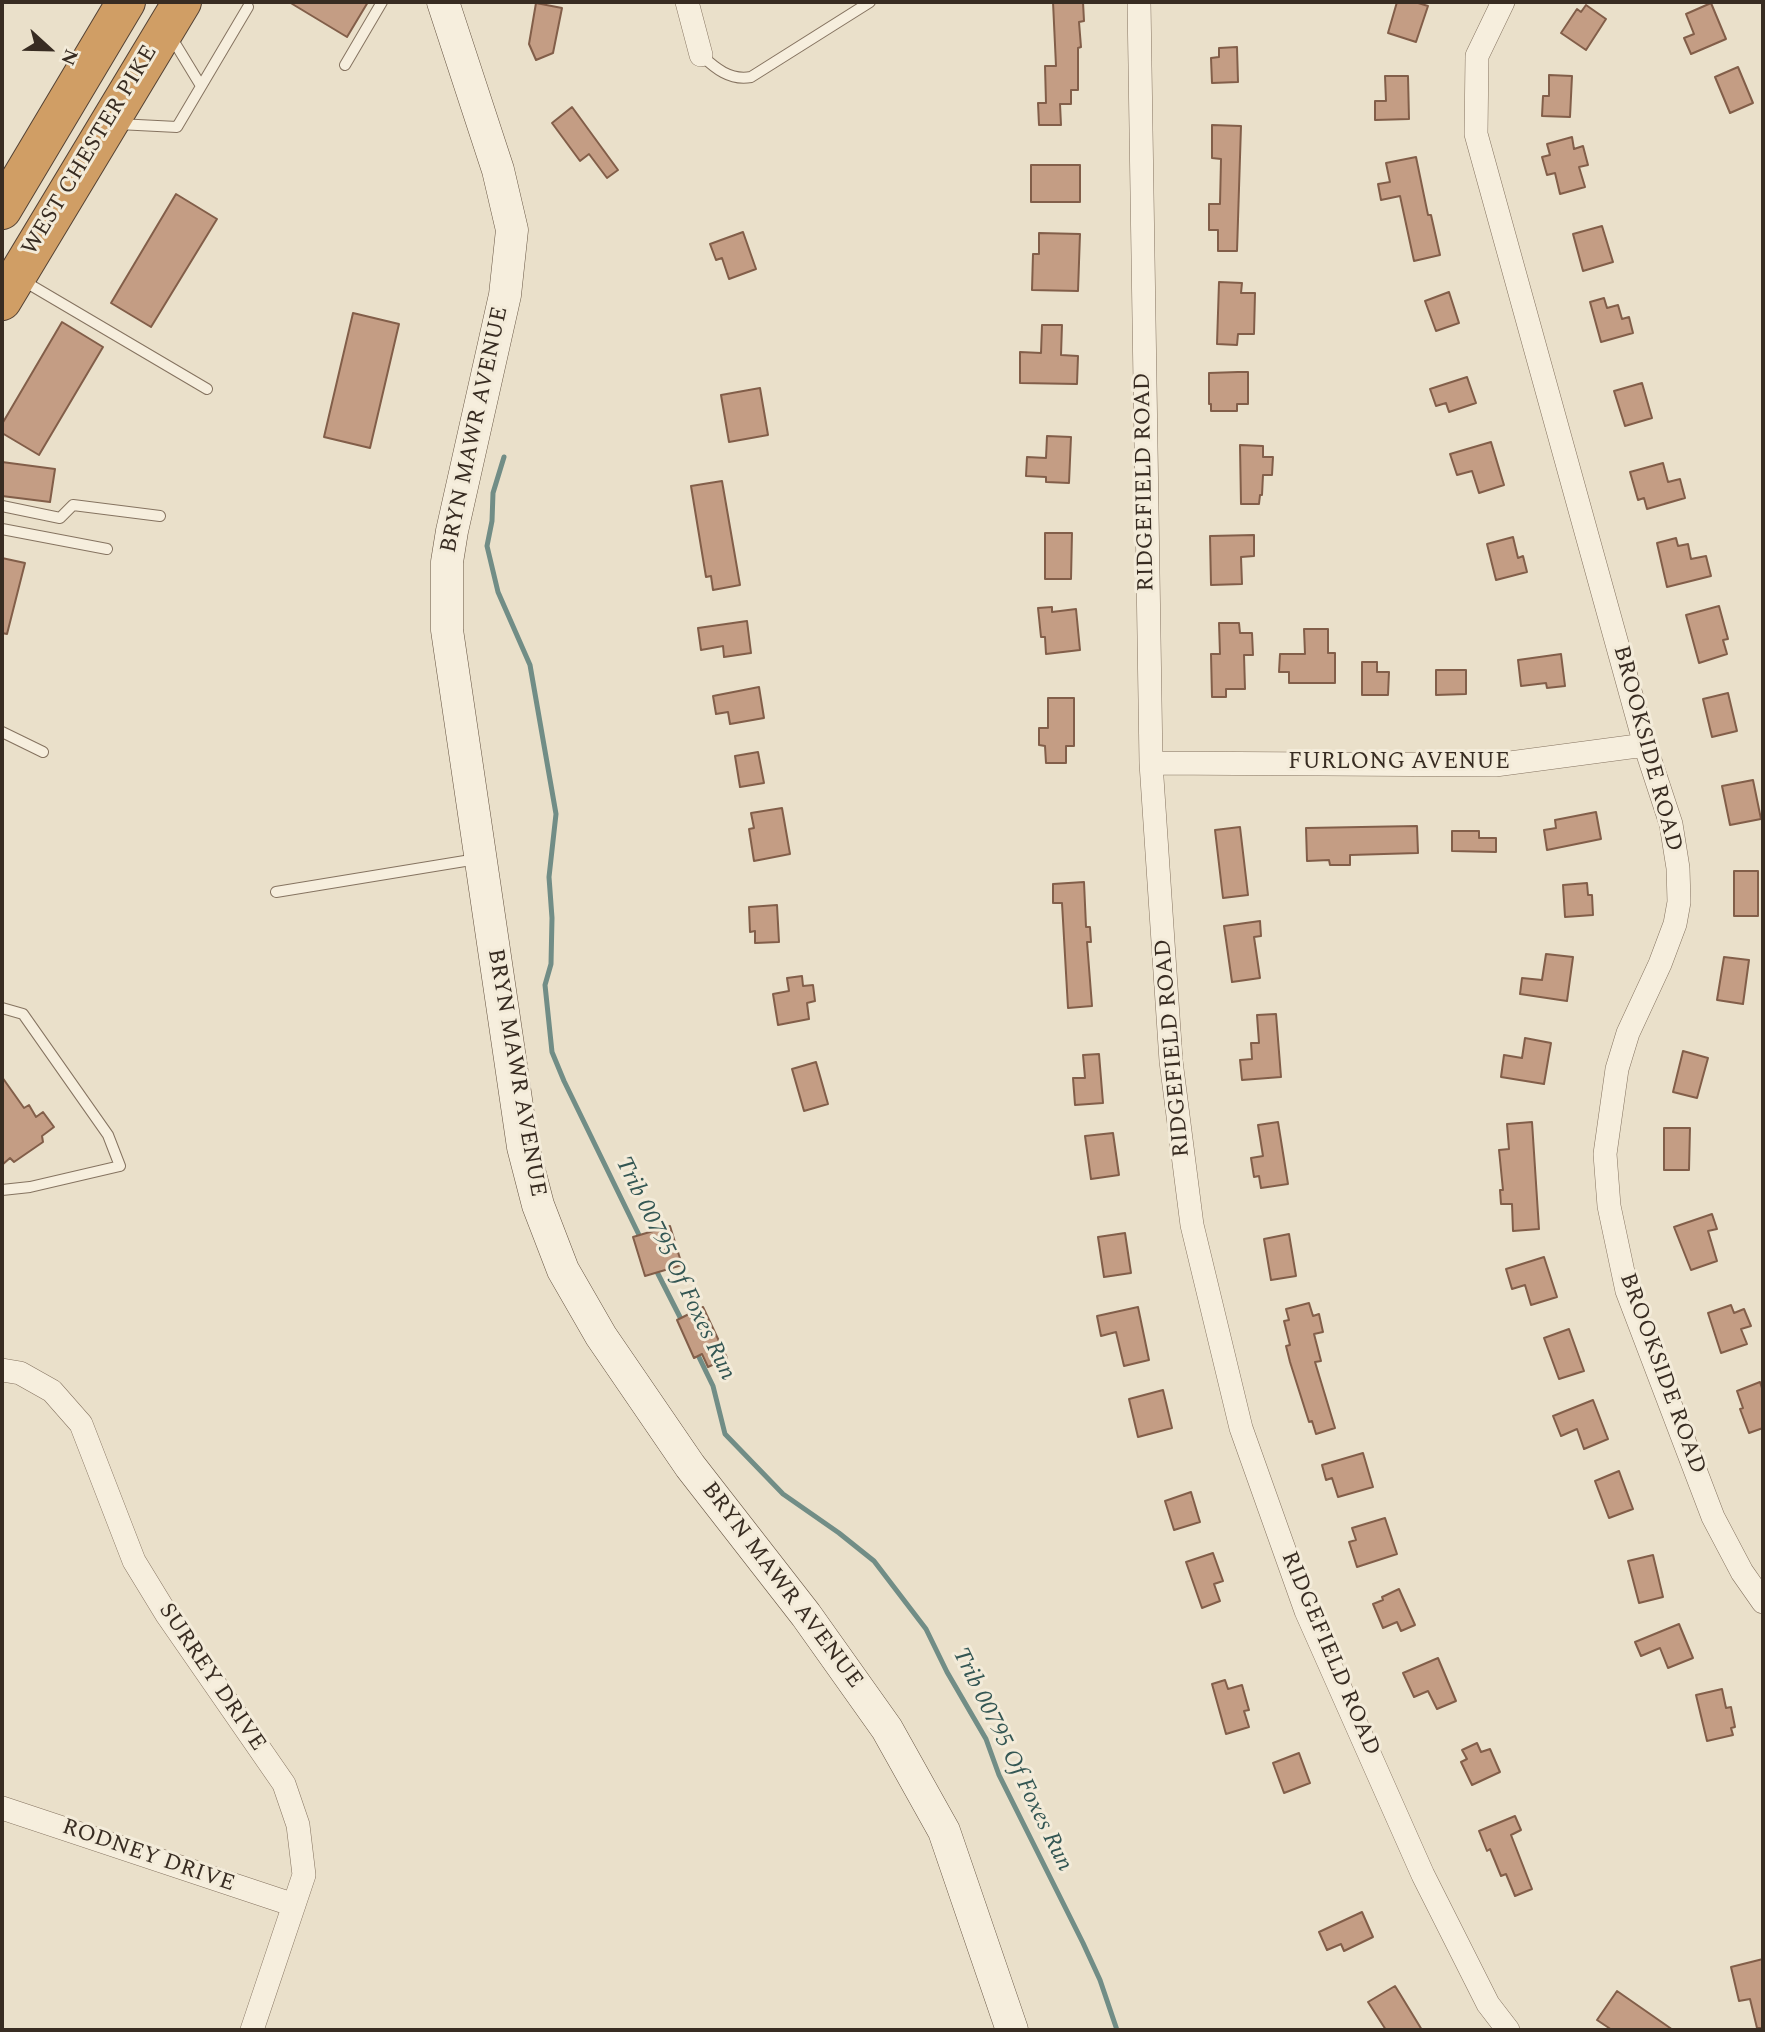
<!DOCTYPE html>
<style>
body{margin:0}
#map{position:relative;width:1765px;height:2032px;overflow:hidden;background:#eae0ca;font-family:Spectral,serif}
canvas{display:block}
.frame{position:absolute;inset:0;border:4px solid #382c22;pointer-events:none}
.north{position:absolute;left:14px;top:14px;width:70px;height:70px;-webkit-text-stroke:5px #f3ebd9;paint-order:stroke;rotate:112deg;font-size:19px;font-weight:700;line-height:28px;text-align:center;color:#382c22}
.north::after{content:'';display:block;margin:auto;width:24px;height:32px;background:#382c22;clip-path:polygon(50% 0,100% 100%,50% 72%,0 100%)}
</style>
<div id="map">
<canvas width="1765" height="2032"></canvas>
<div class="frame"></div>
<div class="north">N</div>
</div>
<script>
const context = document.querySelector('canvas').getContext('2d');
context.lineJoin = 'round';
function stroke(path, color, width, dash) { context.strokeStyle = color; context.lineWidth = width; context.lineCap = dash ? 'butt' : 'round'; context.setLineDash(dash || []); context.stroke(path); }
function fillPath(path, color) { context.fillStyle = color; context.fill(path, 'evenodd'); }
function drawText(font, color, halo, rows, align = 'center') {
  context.font = font + ' Spectral,serif'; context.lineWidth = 6; context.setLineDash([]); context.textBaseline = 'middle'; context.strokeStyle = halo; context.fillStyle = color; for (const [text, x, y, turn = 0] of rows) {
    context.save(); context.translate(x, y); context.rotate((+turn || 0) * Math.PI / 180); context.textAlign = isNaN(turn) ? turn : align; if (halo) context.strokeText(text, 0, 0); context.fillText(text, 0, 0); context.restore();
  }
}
const stream = new Path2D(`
 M504 457 493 493 492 521 487 546 498 592 530 665 556 814 549 877 552 918 551 964 545 985 552 1052 564 1081 641 1239
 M654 1266 683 1323
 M696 1351 713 1386 725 1434 783 1494 839 1533 874 1561 926 1629 947 1672 986 1739 999 1775 1083 1943 1100 1980 1117 2030`);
const building = new Path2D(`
 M289 2H368L347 37Z
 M1053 2H1083L1084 21 1079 22 1081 47 1078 48V90H1071V104H1060L1061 125H1039L1038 103H1046L1045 66H1056Z
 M1397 2H1415L1428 6 1416 42 1388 33Z
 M536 3 562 8 553 53 536 60 529 44Z
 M1711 3 1726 39 1691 54 1684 38 1694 34 1686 14Z
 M1586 5 1606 19 1586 50 1561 33 1577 9 1581 12Z
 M1237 47 1238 82 1212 83 1211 58 1219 57V48Z
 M1738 67 1753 103 1730 113 1715 77Z
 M1549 75 1572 76 1570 117 1542 116 1543 96H1549Z
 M1385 76H1408L1409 119 1375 120V101H1386Z
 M572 107 618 170 607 178 589 154 580 161 552 123Z
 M1212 125 1241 126 1237 251H1218V230H1209V204H1220L1221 159 1212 158Z
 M1572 137 1574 149 1583 146 1588 165 1579 167 1585 187 1560 194 1555 173 1547 175 1542 157 1550 155 1547 144Z
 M1416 157 1428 215H1431L1440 255 1414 261 1400 196 1381 200 1378 184 1390 182 1386 163Z
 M1031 165H1080V202H1031Z
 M176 194 217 219 151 327 111 303Z
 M1602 226 1613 262 1583 271 1573 234Z
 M743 232 756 269 729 279 722 258 716 260 710 244Z
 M1039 233 1080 234 1078 291 1032 290 1033 254H1039Z
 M1219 282 1242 283 1241 293H1255L1254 334H1238L1237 345 1217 344Z
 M1449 292 1459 323 1436 331 1425 301Z
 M1604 298 1607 308 1618 305 1622 319 1629 317 1633 333 1601 342 1590 302Z
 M353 313 399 324 370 448 324 437Z
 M62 322 103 347 39 455 2 433V424Z
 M1042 325H1062L1061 355 1078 356 1077 384 1020 383V352L1041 353Z
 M1238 372H1248V404H1237V411H1211V404H1209V373Z
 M1467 377 1476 403 1449 412 1446 403 1436 406 1430 389Z
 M1642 383 1652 418 1625 426 1614 391Z
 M760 388 768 435 729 442 721 395Z
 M1047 436 1071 437 1069 483 1046 482V477L1026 476 1027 457 1046 458Z
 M1491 442 1504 485 1479 493 1472 471 1457 475 1450 454Z
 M1240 445 1263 446V457H1273L1272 475H1263L1262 495H1260L1259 504H1241Z
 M2 462 55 469 50 502 2 496Z
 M1663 463 1668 482 1680 479 1685 498 1647 509 1644 498 1638 500 1630 472Z
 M722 481 740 585 713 590 711 576 706 577 691 486Z
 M1045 533H1072L1071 579H1045Z
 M1254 535V556L1241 557 1242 584 1211 585 1210 536Z
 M1513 537 1518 558 1523 556 1527 572 1496 580 1487 544Z
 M1676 538 1678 546 1688 544 1691 559 1706 556 1711 576 1667 587 1657 543Z
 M2 558 25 563 7 634 2 633Z
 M1719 606 1728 639 1723 640 1727 654 1699 663 1686 615Z
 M1052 607V612L1076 609 1080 650 1046 654 1045 637H1041L1038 608Z
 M747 621 751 653 724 657 723 646 701 650 698 628Z
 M1219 623H1239L1240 633H1252L1253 655H1244L1245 689H1226V697H1212L1211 654H1220Z
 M1304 629H1328V653H1335V683H1289V672H1279L1280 654H1305Z
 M1561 654 1565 686 1547 688 1546 683 1521 686 1518 660Z
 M1362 662H1377V672H1389L1388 695H1362Z
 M1436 670H1466V694L1436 695Z
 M759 687 764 718 730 724 728 712 716 714 713 696Z
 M1728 693 1737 731 1712 737 1703 699Z
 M1048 698H1074V746H1066V763H1046L1045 746 1039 745V728H1048Z
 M758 752 764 783 740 787 735 756Z
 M1753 780 1761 819 1730 825 1722 786Z
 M782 808 790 854 754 861 749 829 754 828 751 813Z
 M1596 812 1601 839 1547 850 1544 830 1556 828 1555 820Z
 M1417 826 1418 853 1350 855V865H1330L1329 860 1307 861 1306 828Z
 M1240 827 1248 895 1223 898 1215 830Z
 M1452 831H1479V838H1496V852L1452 851Z
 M1734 871H1758V916H1734Z
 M1084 882 1086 927H1090L1091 942H1087L1092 1006 1068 1008 1062 903H1053V884Z
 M1587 883 1588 895H1592L1593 915 1565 917 1563 885Z
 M777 905 779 942 755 943V931L750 932 749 907Z
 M1260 921 1261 936 1254 937 1260 978 1232 982 1224 926Z
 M1546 954 1573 957 1567 1001 1520 994 1522 978 1542 980Z
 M1724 957 1749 960 1743 1004 1717 1000Z
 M802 976 803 986 813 985 815 1001 807 1003 809 1019 778 1025 773 994 789 991 787 978Z
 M1276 1014 1281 1077 1242 1080 1240 1060 1252 1059 1251 1043H1259L1257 1015Z
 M1525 1038 1551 1043 1544 1084 1501 1077 1504 1055 1522 1058Z
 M1683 1051 1708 1058 1697 1098 1673 1092Z
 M1099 1054 1103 1103 1075 1105 1073 1078H1085L1083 1055Z
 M816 1062 828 1104 804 1111 792 1069Z
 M2 1077 24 1108 29 1105 36 1117 43 1112 54 1127 42 1136 43 1142 14 1162 10 1158 2 1165Z
 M1278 1122 1288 1184 1261 1188 1259 1176 1254 1177 1251 1158 1263 1156 1258 1125Z
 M1532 1122 1539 1229 1513 1231 1512 1204H1501L1500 1190H1503L1499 1150 1509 1149 1507 1124Z
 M1664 1128H1690L1689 1170H1664Z
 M1113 1133 1119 1175 1091 1179 1085 1136Z
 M1712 1214 1717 1229 1708 1231 1717 1261 1691 1270 1674 1227Z
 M670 1226 682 1265 645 1276 633 1237Z
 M1125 1233 1131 1273 1104 1277 1098 1237Z
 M1289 1234 1296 1276 1271 1280 1264 1239Z
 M1544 1257 1557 1297 1531 1305 1525 1285 1512 1289 1506 1269Z
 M1309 1303 1313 1316 1319 1314 1323 1332 1314 1334 1321 1361 1315 1362 1335 1428 1316 1434 1312 1421 1309 1422 1290 1362 1286 1346 1290 1345 1284 1321 1289 1320 1286 1309Z
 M1731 1305 1734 1313 1744 1309 1751 1326 1741 1329 1747 1344 1721 1353 1708 1313Z
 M703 1307 727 1358 708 1367 702 1354 694 1358 677 1320Z
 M1138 1307 1149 1360 1124 1366 1116 1332 1101 1336 1097 1316Z
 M1569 1329 1584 1371 1559 1379 1544 1338Z
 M1760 1382 1763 1391V1428L1749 1433 1740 1409 1743 1408 1737 1391Z
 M1163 1390 1172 1428 1138 1437 1129 1399Z
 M1593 1400 1608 1439 1584 1449 1577 1429 1561 1436 1553 1416Z
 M1363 1453 1373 1487 1338 1497 1332 1478 1326 1480 1322 1465Z
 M1619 1471 1633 1509 1609 1518 1595 1481Z
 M1191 1492 1200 1522 1174 1530 1165 1501Z
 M1385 1518 1397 1554 1357 1567 1349 1542 1356 1540 1352 1528Z
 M1213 1553 1223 1581 1214 1584 1220 1601 1202 1608 1186 1562Z
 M1653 1555 1663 1597 1639 1603 1628 1561Z
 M1399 1589 1415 1625 1401 1631 1397 1622 1383 1628 1373 1604 1383 1600 1382 1597Z
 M1679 1624 1693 1658 1668 1668 1660 1648 1641 1656 1635 1642Z
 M1438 1658 1456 1701 1437 1709 1428 1691 1414 1697 1403 1673Z
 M1225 1680 1228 1689 1242 1685 1249 1710 1244 1711 1249 1727 1226 1734 1212 1684Z
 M1722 1689 1726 1708 1731 1707 1735 1727 1731 1728 1733 1735 1707 1741 1696 1695Z
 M1477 1743 1481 1752 1490 1749 1500 1772 1472 1785 1461 1762 1467 1759 1462 1750Z
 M1299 1753 1310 1783 1284 1793 1273 1763Z
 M1515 1816 1521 1830 1511 1835 1532 1889 1515 1896 1506 1874 1501 1876 1490 1849 1487 1851 1479 1831Z
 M1362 1912 1373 1937 1344 1951 1341 1944 1327 1950 1319 1932Z
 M1763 1959V2028H1757L1750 1999 1739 2001 1731 1967Z
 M1395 1986 1400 1994 1422 2030H1386L1368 2002Z
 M1617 1991 1673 2030H1612L1597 2020Z`);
const lane = new Path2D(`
 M170 35 201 86
 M701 55C715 68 730 81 751 77L870 2
 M345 65 382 2
 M118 124 177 127 248 7
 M22 280 207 389
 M2 506 60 518 73 505 160 516
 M2 529 107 549
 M2 732 43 752
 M276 892 477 859
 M2 1008 23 1014 108 1135 120 1166 30 1187 2 1190`);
const street = new Path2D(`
 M687 2 701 55
 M1139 2 1151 763 1171 1061 1192 1225 1241 1428 1306 1611 1423 1875 1488 2004 1508 2030
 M1503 2 1477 56 1476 134 1645 745 1671 824 1678 868 1679 902 1675 924 1660 964 1628 1033 1617 1069 1605 1154 1609 1206 1627 1291 1713 1517 1742 1572 1763 1602
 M1151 763 1495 765 1645 745
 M2 1370 20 1373 52 1391 81 1424 134 1561 167 1615 284 1784 298 1825 304 1875 252 2030
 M2 1808 294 1905`);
const secondary = new Path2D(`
 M443 2 498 170 512 230 505 295 452 531 447 562V630L523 1147 538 1205 563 1270 601 1336 690 1466 806 1615 887 1729 944 1831 1012 2030`);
const highway = new Path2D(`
 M2 210 126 2
 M2 301 182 2`);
const streetNames = [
 ["WEST CHESTER PIKE",91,151,-59],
 ["BRYN MAWR AVENUE",476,430,-78],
 ["RIDGEFIELD ROAD",1146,482,-91],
 ["BROOKSIDE ROAD",1646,749,75],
 ["FURLONG AVENUE",1399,763],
 ["RIDGEFIELD ROAD",1174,1048,-95],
 ["BRYN MAWR AVENUE",515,1073,80],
 ["BROOKSIDE ROAD",1661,1374,70],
 ["BRYN MAWR AVENUE",781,1586,53],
 ["RIDGEFIELD ROAD",1329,1654,67],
 ["SURREY DRIVE",211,1678,56],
 ["RODNEY DRIVE",148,1857,19]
];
const waterNames = [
 ["Trib 00795 Of Foxes Run",674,1269,64],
 ["Trib 00795 Of Foxes Run",1011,1760,64]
];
stroke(stream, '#718d86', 5);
fillPath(building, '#c49d84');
stroke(building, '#825e49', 2);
stroke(lane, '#857360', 12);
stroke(street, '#857360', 24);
stroke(secondary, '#675543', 33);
stroke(highway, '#544234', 40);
stroke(lane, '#f6eedd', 10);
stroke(street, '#f6eedd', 23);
stroke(secondary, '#f6eedd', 32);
stroke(highway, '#d09e65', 38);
drawText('23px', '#382c22', '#f3ebd9', streetNames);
drawText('italic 24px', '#335653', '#f3ebd9', waterNames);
</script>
